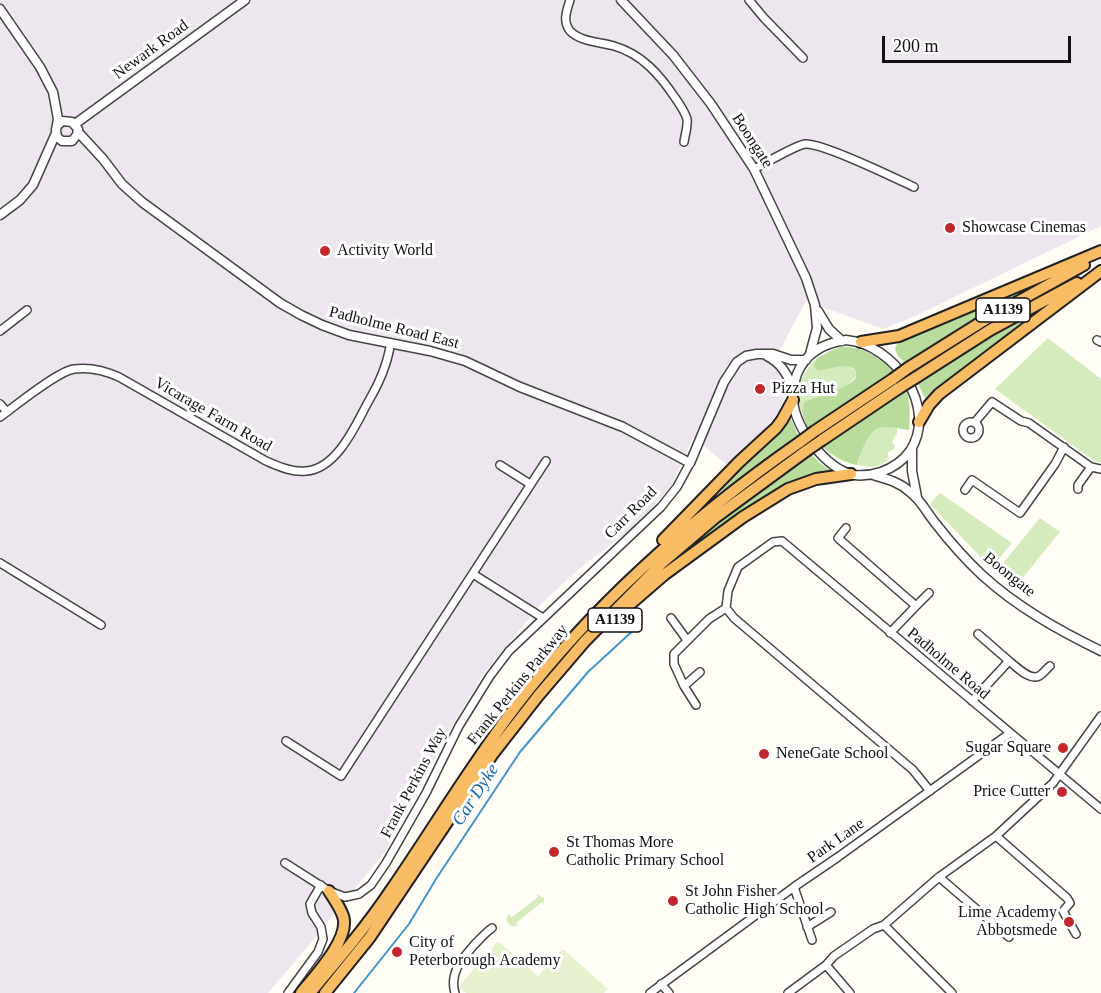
<!DOCTYPE html>
<style>
body{margin:0}
#map{position:relative;width:1101px;height:993px;overflow:hidden;background:#fffdf5;font-family:Georgia,serif}
canvas{display:block}
.scale{position:absolute;left:882px;top:36px;width:189px;height:27px;box-sizing:border-box;border:3px solid #111;border-top:0;padding-left:8px;font-size:18px;line-height:21px;white-space:nowrap;color:#111;-webkit-text-stroke:4px #fff;paint-order:stroke}
</style>
<div id="map">
<canvas width="1101" height="993"></canvas>
<div class="scale">200 m</div>
</div>
<script>
const context = document.querySelector('canvas').getContext('2d');
context.lineJoin = 'round';
function fillPath(path, color) { context.fillStyle = color; context.fill(path, 'evenodd'); }
function stroke(path, color, width, dash) { context.strokeStyle = color; context.lineWidth = width; context.lineCap = dash ? 'butt' : 'round'; context.setLineDash(dash || []); context.stroke(path); }
function drawText(font, color, halo, rows, align = 'center') {
  context.font = font + ' Georgia,serif'; context.lineWidth = 6; context.setLineDash([]); context.textBaseline = 'middle'; context.strokeStyle = halo; context.fillStyle = color; for (const [text, x, y, turn = 0] of rows) {
    context.save(); context.translate(x, y); context.rotate((+turn || 0) * Math.PI / 180); context.textAlign = isNaN(turn) ? turn : align; if (halo) context.strokeText(text, 0, 0); context.fillText(text, 0, 0); context.restore();
  }
}
const industrial = new Path2D(`
 M0 0H1101V226L917 315 883 329 806 301 773 363 783 371 787 388 784 399 778 412 760 435 727 465 693 437 672 485 639 523 579 569 540 605 485 672 454 723 387 849 314 939 268 993H0Z`);
const green = new Path2D(`
 M1048 338 1101 379V463L1096 462 995 389Z
 M816 359 815 362 820 371C833 368 850 360 857 374 851 388 817 399 803 405L802 413C792 393 801 374 816 359Z
 M881 426 897 428V435L895 436 892 442 895 446 894 449 888 452V459C880 469 868 467 857 465 860 451 868 434 881 426Z
 M940 493 1012 543 991 568 930 504Z
 M1040 518 1060 532 1020 581 999 568Z
 M537 894 544 898V905L542 902 516 923 518 926H511C506 922 505 919 509 914L512 917 538 897Z`);
const forest = new Path2D(`
 M1016 292 1018 296 905 363C898 355 890 350 900 341Z
 M1032 311 1035 315 935 389 925 398 917 382Z
 M841 347C863 346 877 356 893 371L808 428C804 419 799 410 805 402 817 397 846 388 854 380 856 378 857 375 856 372 852 361 828 369 820 371L816 369 814 365 816 359 832 350Z
 M906 390C911 403 910 416 909 430 900 429 887 425 879 428 869 431 859 455 857 465 842 462 833 456 822 446Z
 M790 417 798 435 725 492 721 488 780 431Z
 M811 454 821 464 831 471 806 476 785 486 704 539 701 536 761 488Z`);
const pitch = new Path2D(`
 M498 941 538 976 563 949 608 989 604 993H466L460 988 461 984Z`);
const stream = new Path2D(`
 M354 993 409 924 436 879 520 752 588 672 638 626`);
const minor = new Path2D(`
 M570 0C567 10 562 21 570 31 581 42 600 42 614 46 642 54 660 75 676 99 680 105 685 112 687 119 688 126 685 135 684 142
 M749 0 764 18 803 58
 M754 169C766 163 794 146 805 144 821 142 895 178 914 187
 M0 331 27 310
 M1097 340 1101 342
 M0 404 7 412
 M0 417C15 406 58 371 74 369 89 367 106 371 119 377L266 461C278 466 293 473 306 471 336 469 355 427 367 404 374 392 381 379 385 366 388 358 389 351 391 343
 M963 430a8 8 0 1 1 16 0a8 8 0 1 1-16 0Z
 M975 422 992 402 1021 421 1029 423 1091 467 1101 469
 M500 465 530 484
 M1078 489V485L1091 467
 M965 490 972 480 1020 513 1055 464 1064 447
 M846 528 838 538 916 606 890 633
 M0 563 101 625
 M473 574 543 618
 M916 606 929 593
 M726 608 728 591 738 567 773 542 782 541 1101 809
 M726 608 734 618 913 770 930 791
 M671 618 687 640
 M978 634 1009 661
 M684 686 700 672
 M972 701 1009 661C1016 666 1029 681 1039 676 1043 674 1046 669 1050 666
 M696 705 684 686 674 664V654L709 619 726 608
 M286 741 341 776 546 461
 M996 836 1067 898 1070 903 1063 911 1076 934
 M285 863 329 891 345 897 359 894 371 885 386 863 426 793 459 726 490 676 509 651 661 507 677 487 690 463
 M939 877 1009 937
 M794 887 812 940
 M884 925 952 993
 M807 927 831 912
 M826 965 850 993
 M661 984 669 993
 M288 993 318 952 323 939 321 927 312 913 310 904 321 885
 M455 993C449 973 462 959 474 945 480 939 485 933 492 928
 M650 993 794 887 838 857 1010 733
 M788 993 826 965 834 956 873 929 884 925 939 877 996 836 1053 783 1101 716`);
const tertiary = new Path2D(`
 M621 0 673 55 711 104 754 169 806 278 815 305 817 328 810 354
 M0 9 40 67 53 92 58 119 56 130 57 137 62 141H72L77 135 78 129 72 122 62 121 57 126
 M75 124 245 0
 M78 132 103 159 122 184 142 202 280 303 301 315 322 325 349 335 430 351 465 361 520 387 623 427 690 463 724 382 737 362 746 356 757 354H773L791 360H806
 M0 215 20 200 33 185 56 133
 M818 311 829 329 842 341
 M846 340C894 344 939 407 910 451 903 461 892 468 881 472 872 475 863 476 854 475 826 469 796 429 793 401 792 391 794 383 797 374 806 352 824 343 846 340Z
 M767 356C781 363 786 373 793 387
 M912 448V471L917 497
 M873 475C887 479 899 482 910 492 921 500 927 513 936 524 950 542 965 559 982 575 1017 607 1058 630 1101 651`);
const trunk = new Path2D(`
 M861 342 899 336 1101 251
 M908 368 983 321 1084 265
 M915 378 990 330 1077 283
 M919 422 929 405 939 394 1101 271
 M815 431 893 379
 M822 440 899 388
 M663 540 739 462 776 428 782 420 793 400
 M628 606 665 574 743 517 788 489 816 479 851 474
 M301 993C314 977 351 938 343 916 340 907 334 899 329 891
 M310 993C338 960 367 926 391 890 433 829 471 765 516 706 595 603 694 516 800 442
 M325 993 370 937 492 755 538 696 585 641 662 563 716 517 806 451`);
const trunkBridge = new Path2D(`
 M893 379 908 368
 M899 388 915 378
 M800 442 815 431
 M806 451 822 440`);
const markers = [
 [950,228,6,"#c4262e"],
 [325,251,6,"#c4262e"],
 [760,389,6,"#c4262e"],
 [1063,748,6,"#c4262e"],
 [764,754,6,"#c4262e"],
 [1062,792,6,"#c4262e"],
 [554,852,6,"#c4262e"],
 [673,901,6,"#c4262e"],
 [1069,922,6,"#c4262e"],
 [397,952,6,"#c4262e"]
];
const shields = [
 [1003,310,54],
 [615,620,54]
];
const shieldNames = [
 ["A1139",1003,310],
 ["A1139",615,620]
];
const streetNames = [
 ["Newark Road",151,50,-36],
 ["Boongate",752,141,57],
 ["Padholme Road East",394,328,14],
 ["Vicarage Farm Road",213,415,30],
 ["Carr Road",631,513,-45],
 ["Boongate",1009,575,39],
 ["Padholme Road",948,664,40],
 ["Frank Perkins Parkway",518,685,-51],
 ["Frank Perkins Way",414,783,-62],
 ["Park Lane",836,841,-35]
];
const poiNames = [
 ["Showcase Cinemas",962,228],
 ["Activity World",337,251],
 ["Pizza Hut",772,389],
 ["Sugar Square",1051,748,"right"],
 ["NeneGate School",776,754],
 ["Price Cutter",1050,792,"right"],
 ["St Thomas More",566,843],
 ["Catholic Primary School",566,861],
 ["St John Fisher",685,892],
 ["Catholic High School",685,910],
 ["Lime Academy",1057,913,"right"],
 ["Abbotsmede",1057,931,"right"],
 ["City of",409,943],
 ["Peterborough Academy",409,961]
];
const waterNames = [
 ["Car Dyke",476,795,-57]
];
fillPath(industrial, '#eee6ef');
fillPath(green, '#d5ebbd');
fillPath(forest, '#b9dc9c');
fillPath(pitch, '#e6f2cf');
stroke(stream, '#3f96cf', 2);
stroke(minor, '#444', 10);
stroke(tertiary, '#444', 11);
stroke(trunk, '#222', 14);
stroke(minor, '#fff', 7);
stroke(tertiary, '#fff', 8);
stroke(trunk, '#f7bc64', 10);
stroke(trunkBridge, '#222', 14, []);
stroke(trunkBridge, '#f7bc64', 10);
for (const [x, y, r, color] of markers) { const dot = new Path2D(); dot.arc(x, y, r, 0, 2 * Math.PI); context.fillStyle = color; context.fill(dot); stroke(dot, '#fff', 2); }
for (const [x, y, w] of shields) { const box = new Path2D(); box.roundRect(x - w / 2, y - 12, w, 24, 4.5); context.fillStyle = '#fff'; context.fill(box); stroke(box, '#111', 1.5); }
drawText('bold 15px', '#111', null, shieldNames);
drawText('16px', '#111', '#fff', streetNames);
drawText('16px', '#111', '#fff', poiNames, 'left');
drawText('italic 18px', '#1768a6', '#fff', waterNames);
</script>
